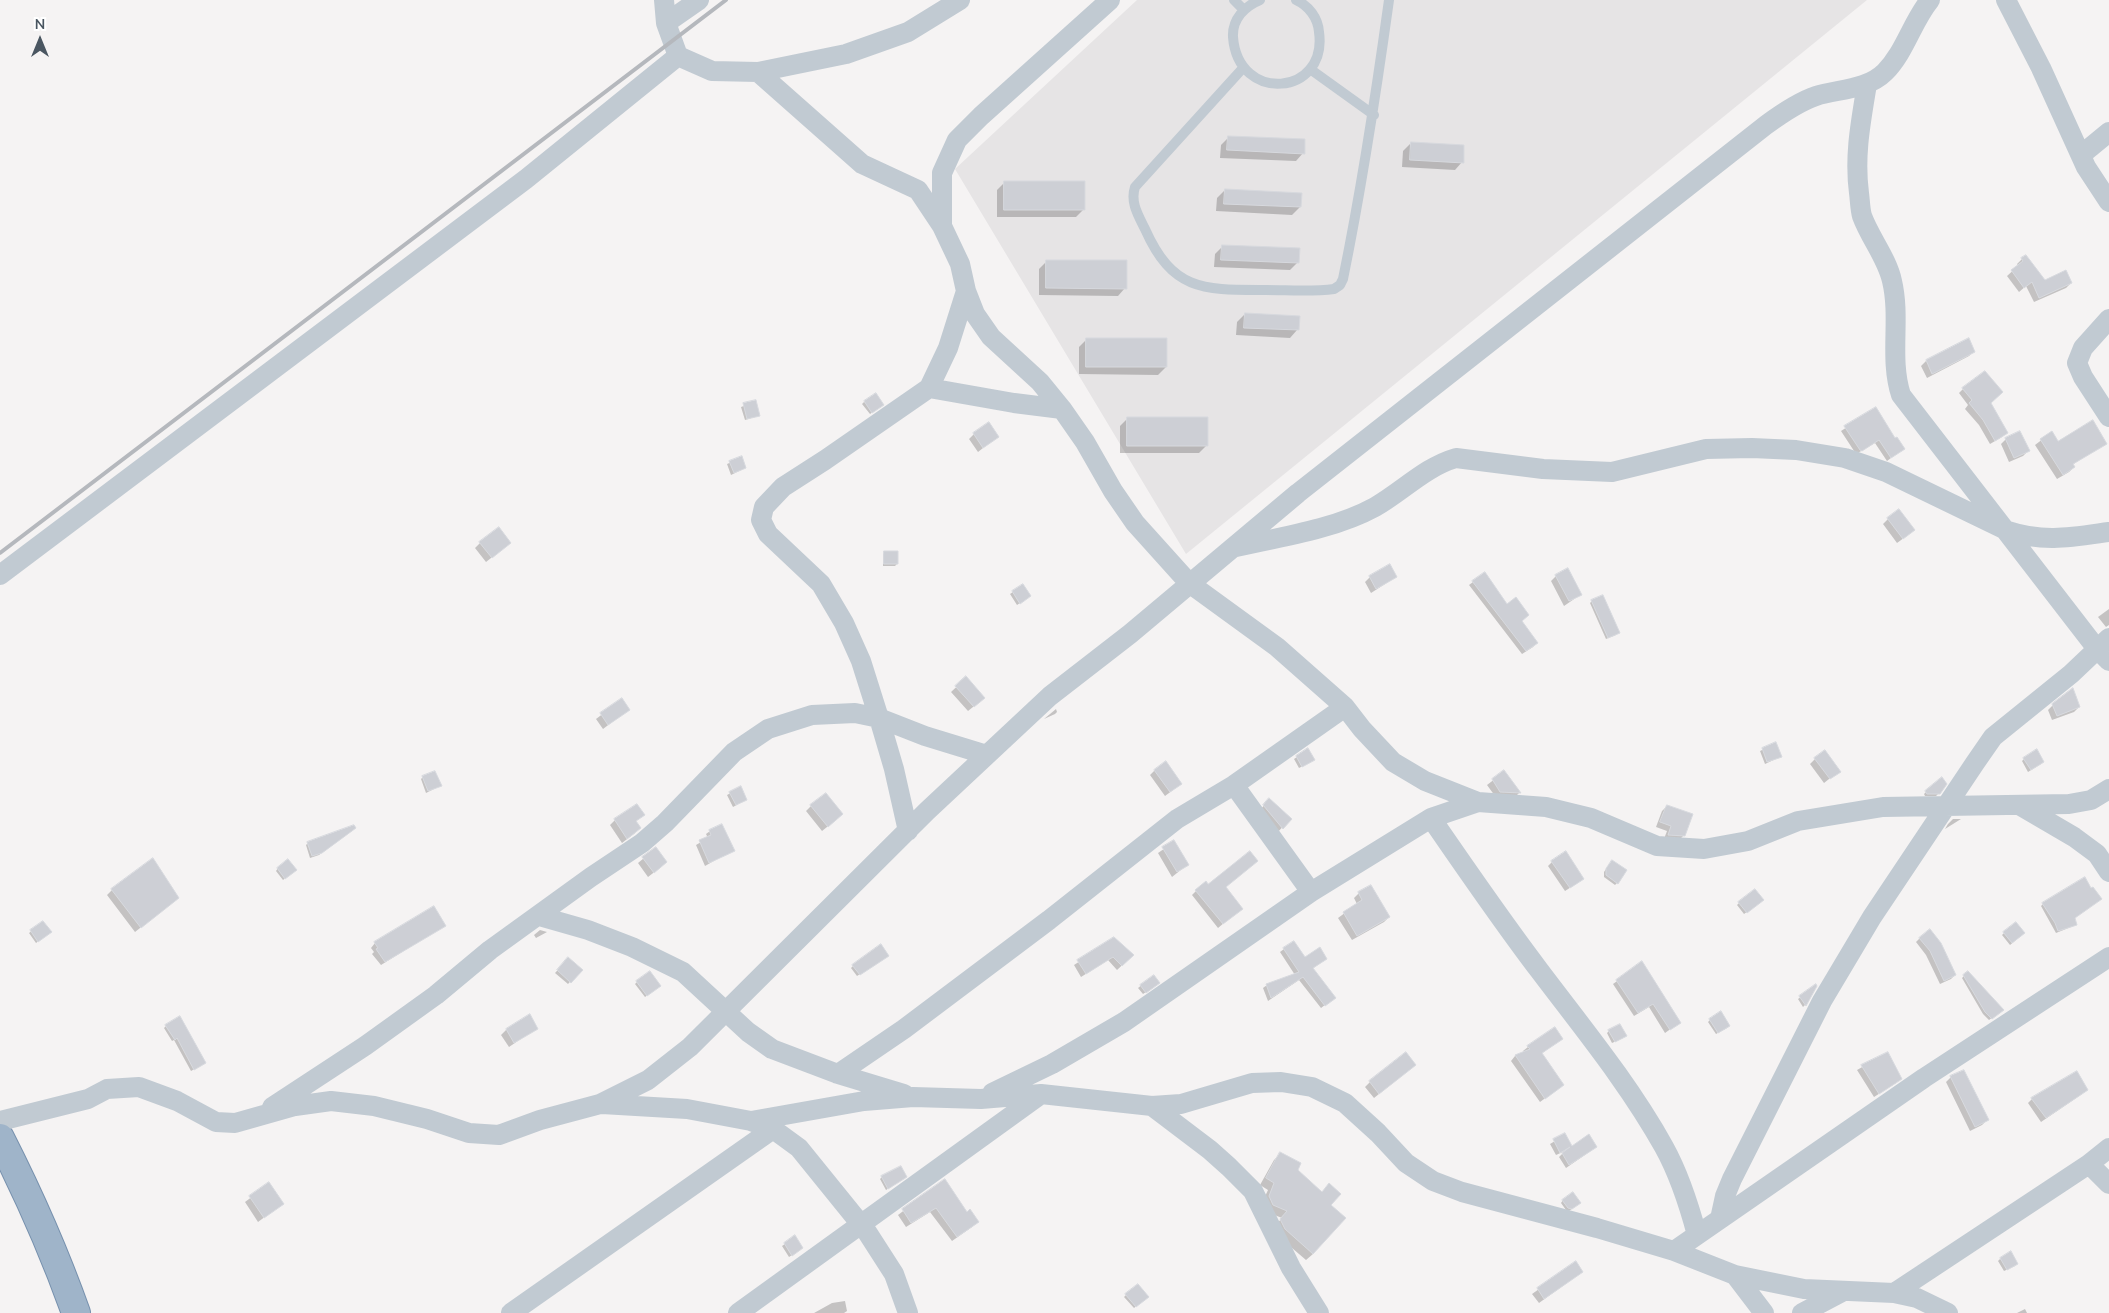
<!DOCTYPE html>
<style>
body{margin:0}
#map{position:relative;width:2109px;height:1313px;overflow:hidden;background:#f5f3f3;font-family:"Nunito Sans",sans-serif}
canvas{display:block}
.north{position:absolute;left:15px;top:15px;width:50px;height:50px;-webkit-text-stroke:4px #fff;paint-order:stroke;rotate:0deg;font-size:14px;font-weight:700;line-height:20px;text-align:center;color:#4a5661}
.north::after{content:'';display:block;margin:auto;width:18px;height:22px;background:#4a5661;clip-path:polygon(50% 0,100% 100%,50% 72%,0 100%)}
</style>
<div id="map">
<canvas width="2109" height="1313"></canvas>
<div class="north">N</div>
</div>
<script>
const context = document.querySelector('canvas').getContext('2d');
context.lineJoin = 'round';
function fillPath(path, color) { context.fillStyle = color; context.fill(path, 'evenodd'); }
function stroke(path, color, width, dash) { context.strokeStyle = color; context.lineWidth = width; context.lineCap = dash ? 'butt' : 'round'; context.setLineDash(dash || []); context.stroke(path); }
const education = new Path2D(`
 M1137 0H1867L1186 554 955 169Z`);
const shadow = new Path2D(`
 M1229 137 1303 153 1296 161 1220 158 1221 145Z
 M1411 143 1462 162 1455 170 1402 167 1403 151Z
 M1005 182 1084 209 1076 217H997V190Z
 M1225 190 1300 207 1292 215 1216 211 1217 198Z
 M1223 246 1298 262 1290 270 1214 267 1215 254Z
 M2022 259 2045 281 2071 283 2066 288 2034 302 2026 286 2019 292 2007 276 2018 266 2017 264Z
 M1047 261 1125 288 1118 296 1039 295V269Z
 M1245 314 1297 330 1290 338 1236 335 1237 322Z
 M1087 339 1166 367 1158 375 1079 374V347Z
 M1968 340 1974 351 1969 356 1927 378 1921 366 1926 361Z
 M1963 389 1989 403 2006 433 2002 437 1990 444 1979 425 1965 409 1968 405 1959 393Z
 M755 402 758 416 745 420 741 407Z
 M864 402 880 407 870 414 862 404Z
 M1875 409 1894 440 1903 449 1887 461 1875 443 1856 454 1841 431Z
 M1128 418 1207 445 1199 453H1120V426Z
 M2052 432 2058 442 2105 443 2072 465 2074 467 2069 472 2057 479 2035 445Z
 M974 434 997 437 978 452 969 439Z
 M2006 439 2028 451 2023 456 2009 462 2001 444Z
 M741 458 745 468 731 475 727 464Z
 M1888 519 1908 535 1897 543 1883 524Z
 M480 543H510L486 562 475 548Z
 M885 552 897 564 895 566H883V554Z
 M1556 576 1580 595 1564 606 1551 581Z
 M1370 577H1396L1371 593 1365 582Z
 M1473 582 1506 606 1521 621 1536 643 1533 647 1522 654 1469 585Z
 M1023 585 1030 596 1017 605 1010 594Z
 M1592 601 1616 635 1606 639 1590 603Z
 M2109 609V625L2106 627 2098 617Z
 M966 678 978 703 968 711 951 692Z
 M621 700 628 710 603 729 596 719Z
 M2053 705 2079 707 2074 712 2052 720 2048 710Z
 M1056 709 1057 712 1055 714 1044 719Z
 M1775 744 1780 757 1765 764 1760 751Z
 M1307 750 1311 762 1299 768 1294 759Z
 M1815 759 1839 771 1824 783 1810 764Z
 M2024 759 2041 764 2028 772 2022 761Z
 M1155 770 1181 784 1165 796 1150 775Z
 M1504 772 1519 793 1514 798 1495 796 1487 785Z
 M423 777 440 786 426 793 421 779Z
 M740 788 744 801 733 807 727 795Z
 M1926 792 1939 793 1936 796H1925L1924 794Z
 M1269 800 1290 819 1277 833 1259 811Z
 M811 806 837 819 822 831 806 811Z
 M1667 806 1684 835 1679 840 1664 839 1667 831 1656 827 1662 811Z
 M643 815 635 822V833L622 843 610 825 615 820Z
 M1953 819H1961L1945 829 1948 824Z
 M353 830 319 855 310 858 306 845 308 843Z
 M710 831 733 850 705 866 696 845 708 838 706 834Z
 M1174 842 1187 865 1172 877 1158 853Z
 M655 849 661 867 648 877 638 863Z
 M1552 862 1579 882 1565 891 1548 866Z
 M1610 863 1617 883 1615 885 1604 877V872Z
 M278 868 293 872 283 880 276 871Z
 M1208 885 1224 888 1236 913 1218 928 1192 895 1196 891Z
 M112 890 178 898 135 932 107 895Z
 M1359 893 1389 917 1384 922 1352 940 1338 918 1357 904 1354 898Z
 M1760 902 1744 914 1737 905 1739 903Z
 M2043 904 2073 918 2076 925 2056 933 2041 906Z
 M43 922 48 934 36 943 29 933Z
 M444 926 381 965 372 954 374 952 371 948 375 943Z
 M540 930 547 932 536 938 534 935Z
 M2004 933 2022 935 2010 945 2002 935Z
 M1920 938 1955 975 1951 979 1940 984 1926 955 1916 942Z
 M1114 939 1133 955 1117 970 1108 960 1081 977 1074 965Z
 M1284 949 1304 958 1326 959 1312 969 1330 1001 1321 1008 1299 980 1268 1001 1263 988 1267 985 1295 975 1280 952Z
 M885 958 857 976 851 968 853 966Z
 M568 959 581 970 568 984 555 973Z
 M1642 963 1679 1023 1665 1033 1649 1007 1634 1016 1613 984Z
 M1153 976 1156 985 1143 994 1138 988Z
 M1964 976 2002 1010 1989 1020 1983 1014 1962 978Z
 M637 982 657 988 645 997 635 984Z
 M1816 986 1805 1005 1803 1007 1798 999Z
 M1710 1020 1727 1028 1716 1034 1708 1022Z
 M166 1026 202 1065 191 1071 174 1040 172 1041 164 1028Z
 M537 1028 509 1047 501 1035 506 1030Z
 M1609 1031 1623 1038 1612 1043 1607 1033Z
 M1561 1039 1541 1054 1563 1085 1540 1102 1511 1061 1515 1056 1524 1053 1523 1051 1528 1047Z
 M1887 1053 1896 1083 1874 1097 1857 1070Z
 M1415 1065 1374 1098 1365 1087 1370 1082Z
 M1951 1077 1987 1120 1982 1125 1970 1131 1946 1082Z
 M2082 1094 2041 1122 2028 1103 2032 1099Z
 M1565 1135 1572 1148 1592 1150 1566 1168 1559 1157 1565 1151 1556 1155 1550 1144Z
 M1280 1154 1329 1205 1313 1254 1306 1260 1278 1236 1274 1227 1282 1218 1267 1212 1262 1203 1268 1190 1260 1185 1274 1160Z
 M882 1177 903 1179 886 1190 880 1179Z
 M944 1180 967 1213 972 1227 952 1241 930 1212 906 1227 898 1215Z
 M269 1184 282 1204 258 1222 245 1202Z
 M1563 1200 1577 1205 1569 1211 1566 1210 1561 1203Z
 M795 1237 800 1250 789 1257 782 1246Z
 M2000 1259 2015 1266 2004 1271 1998 1261Z
 M1576 1263 1582 1272 1539 1303 1532 1294Z
 M1126 1295 1145 1299 1134 1308 1124 1297Z
 M845 1301 847 1311 844 1313H814L832 1303Z
 M2025 1309 2027 1313H2017Z`);
const building = new Path2D(`
 M1228 136 1305 139V154L1227 150Z
 M1411 142 1464 145V163L1410 160Z
 M1004 181H1085V210H1004Z
 M1225 189 1302 193 1301 207 1224 204Z
 M1222 245 1300 248 1299 263 1221 260Z
 M2026 255 2045 280 2066 270 2072 283 2039 298 2032 282 2024 288 2011 270 2023 261 2021 258Z
 M1046 260H1127V289L1046 288Z
 M1245 313 1300 316 1299 330 1244 328Z
 M1086 338H1167V367H1086Z
 M1969 338 1975 352 1932 374 1926 360Z
 M1985 371 2003 392 1991 403 2008 433 1995 441 1983 420 1969 403 1972 400 1962 388Z
 M876 393 884 405 872 413 864 401Z
 M756 400 760 416 747 419 743 403Z
 M1876 407 1895 438 1897 437 1905 449 1891 458 1879 440 1862 451 1860 450 1844 426Z
 M1127 417H1208V446H1127Z
 M2093 420 2107 444 2073 464 2075 467 2063 475 2040 439 2052 431 2058 441Z
 M989 422 999 437 983 448 973 433Z
 M2020 431 2030 451 2014 458 2005 438Z
 M742 456 746 468 734 473 729 461Z
 M1899 509 1915 530 1903 539 1887 518Z
 M499 527 511 543 492 558 479 542Z
 M884 551H898V564H884Z
 M1390 564 1397 577 1376 589 1369 576Z
 M1568 568 1582 595 1569 601 1555 575Z
 M1485 572 1507 604 1516 597 1529 615 1522 621 1538 643 1526 651 1472 581Z
 M1023 584 1031 596 1020 604 1012 591Z
 M1603 595 1620 633 1608 638 1591 600Z
 M966 676 985 698 974 707 955 686Z
 M2073 688 2080 707 2057 716 2052 704Z
 M622 698 630 710 608 725 600 713Z
 M1776 742 1782 757 1767 762 1762 748Z
 M1308 748 1315 760 1302 767 1296 756Z
 M2037 749 2044 762 2031 770 2023 758Z
 M1825 750 1841 772 1830 779 1814 758Z
 M1166 761 1182 784 1170 792 1154 770Z
 M1504 770 1521 793 1500 792 1492 779Z
 M435 771 442 786 428 791 422 776Z
 M1942 777 1947 784 1940 794H1927L1925 791Z
 M741 786 747 800 736 805 729 792Z
 M826 793 843 814 828 827 810 805Z
 M1269 798 1292 819 1283 829 1263 805Z
 M637 804 645 815 636 821 641 828 627 839 614 819Z
 M1667 805 1693 814 1685 836 1668 835 1671 826 1660 822Z
 M722 824 735 851 709 863 699 840 711 835 709 830Z
 M354 825 356 828 322 853 312 856 307 842Z
 M1174 840 1189 865 1177 872 1162 847Z
 M656 847 667 862 654 873 642 857Z
 M1250 851 1258 861 1226 887 1243 909 1223 924 1195 890 1206 881 1208 884Z
 M1566 851 1584 879 1570 888 1551 861Z
 M153 858 179 898 141 928 111 889Z
 M288 859 297 870 285 879 277 868Z
 M1612 860 1627 870 1618 884 1606 875V869Z
 M2085 877 2091 888 2093 887 2102 899 2075 918 2077 925 2058 931 2055 923 2042 903Z
 M1371 885 1390 917 1357 936 1343 912 1362 900 1358 892Z
 M1755 889 1764 900 1747 913 1738 902Z
 M434 906 446 926 385 962 376 949 378 948 374 942Z
 M43 921 52 932 38 942 30 930Z
 M2016 922 2025 933 2012 943 2003 932Z
 M1930 929 1941 943 1956 975 1944 981 1930 951 1919 938Z
 M1114 937 1134 955 1122 966 1113 957 1086 974 1077 960Z
 M1294 941 1305 957 1320 947 1327 959 1313 968 1336 998 1325 1006 1303 977 1271 998 1266 984 1299 972 1283 948Z
 M881 944 889 956 860 975 852 965Z
 M568 957 583 970 571 983 557 970Z
 M1642 961 1681 1023 1670 1030 1653 1004 1638 1013 1616 980Z
 M650 971 661 986 647 996 636 981Z
 M1968 971 2004 1010 1992 1019 1985 1012 1963 975Z
 M1154 975 1160 983 1146 993 1140 985Z
 M1816 984 1817 986 1806 1006 1799 996Z
 M1721 1011 1730 1026 1718 1033 1709 1019Z
 M530 1014 538 1029 514 1043 506 1029Z
 M180 1016 206 1063 194 1070 177 1038 175 1040 165 1025Z
 M1620 1024 1627 1036 1615 1042 1608 1030Z
 M1555 1027 1563 1039 1542 1053 1564 1085 1545 1099 1515 1055 1530 1049 1527 1046Z
 M1406 1052 1416 1065 1379 1094 1369 1081Z
 M1888 1052 1902 1079 1879 1094 1861 1065Z
 M1964 1070 1989 1120 1975 1127 1950 1076Z
 M2077 1071 2088 1090 2046 1118 2031 1098Z
 M1565 1133 1572 1146 1589 1134 1597 1147 1569 1165 1562 1153 1570 1147 1560 1153 1553 1139Z
 M1280 1152 1301 1163 1298 1170 1322 1192 1329 1183 1341 1194 1331 1205 1346 1218 1313 1254 1285 1229 1280 1219 1287 1211 1273 1205 1269 1196 1274 1183 1266 1178Z
 M901 1166 907 1177 888 1189 881 1176Z
 M945 1179 967 1212 970 1209 979 1222 957 1237 936 1208 911 1223 902 1209Z
 M269 1182 284 1204 264 1218 249 1196Z
 M1573 1192 1581 1203 1572 1209 1568 1208 1562 1200Z
 M795 1235 803 1248 792 1256 784 1243Z
 M2011 1251 2018 1264 2007 1270 2000 1258Z
 M1576 1261 1583 1272 1544 1299 1537 1288Z
 M1138 1284 1149 1297 1136 1307 1125 1294Z`);
const service = new Path2D(`
 M1234 0 1243 9
 M1260 0C1245 6 1232 19 1233 37 1238 104 1328 96 1319 32 1318 18 1309 6 1296 0
 M1243 68 1135 187C1130 202 1138 215 1145 229 1173 292 1204 290 1266 290 1288 290 1312 292 1334 289L1340 285 1343 279C1362 186 1376 94 1389 0
 M1310 69 1374 115`);
const minor = new Path2D(`
 M664 0 666 23 678 56
 M2006 0 2041 68 2086 167 2109 202
 M666 23 699 0
 M758 72 862 164 918 190 942 226 960 264 966 291 975 314 991 337 1040 382 1062 409 1085 442 1113 491 1135 523 1189 583 1277 647 1345 707 1362 729 1393 762 1425 781 1478 802 1546 807 1591 818 1657 846 1704 849 1748 841 1798 821 1883 807 2069 804 2091 800 2109 789
 M1867 84C1861 121 1854 155 1859 193 1860 200 1860 209 1862 216 1870 238 1887 258 1892 281 1901 319 1889 358 1901 395L2097 649 2109 661
 M2081 155 2109 132
 M942 226V173L957 140 981 116 1110 0
 M2109 319 2083 348 2077 363 2083 377 2109 417
 M929 388 1014 403 1062 409
 M1236 547C1281 537 1335 529 1375 507 1403 491 1425 467 1456 458L1543 469 1612 472 1706 449 1752 448 1796 450 1845 458 1886 472 2008 531C2044 543 2073 537 2109 532
 M0 575 526 179 678 56 712 71 758 72 846 54 908 32 960 0
 M1234 785 1311 892
 M2021 806 2074 837 2097 854 2109 872
 M1431 818C1466 869 1501 920 1539 970 1582 1027 1629 1084 1664 1147 1679 1174 1689 1205 1697 1235
 M908 831 894 769 879 718 861 661 844 623 821 584 768 534 761 520 764 507 783 487 825 460 929 388 948 348 966 291
 M539 916 588 930 632 947 683 972 748 1032 772 1049 838 1074 904 1094
 M838 1074 904 1029 1049 920 1177 819 1234 785 1345 707
 M992 1093 1052 1064 1124 1022 1311 892 1431 818 1478 802
 M602 1104 687 1109 751 1121 773 1129 799 1148 867 1232 894 1274 908 1313
 M1152 1106 1210 1150 1229 1167 1253 1191 1291 1268 1319 1313
 M272 1107 365 1046 436 995 490 950 591 877 642 843 665 823 734 752 768 729 812 715 855 713 879 718 925 736 987 755
 M0 1121 88 1099 107 1089 139 1087 177 1101 216 1122 235 1123 295 1106 331 1101 374 1106 427 1119 469 1133 499 1135 540 1120 600 1104 648 1080 690 1047 927 811 1050 696 1130 634 1298 493 1766 125C1781 114 1798 102 1816 96 1838 89 1867 90 1885 72 1905 52 1912 22 1930 0
 M751 1121 864 1101 913 1097 981 1099 1041 1094 1152 1106 1181 1104 1252 1083 1281 1082 1312 1087 1345 1103 1378 1133 1406 1163 1433 1181 1462 1192 1597 1228 1674 1251 1735 1275 1804 1289 1894 1293 1917 1298 1948 1313
 M2089 1164 2109 1184
 M1720 1219 1725 1196 1732 1179 1822 1001 1872 917 1975 763 1993 737 2071 674 2109 638
 M1674 1251 1924 1078 2109 957
 M1735 1275 1764 1313
 M1894 1293 2089 1164 2109 1148
 M511 1313 773 1129
 M738 1313 1040 1095
 M1802 1313 1844 1291`);
const trunk = new Path2D(`
 M0 1138C30 1197 54 1251 76 1313`);
const rail = new Path2D(`
 M0 553 726 0`);
fillPath(education, '#e6e4e5');
fillPath(shadow, '#0003');
fillPath(building, '#cdcfd5');
stroke(building, '#d7d9de', 1);
stroke(trunk, '#7690ad', 30);
stroke(service, '#c1cad2', 10);
stroke(minor, '#c1cad2', 20);
stroke(trunk, '#9fb4c9', 28);
stroke(rail, '#b5b8bd', 4);
</script>
